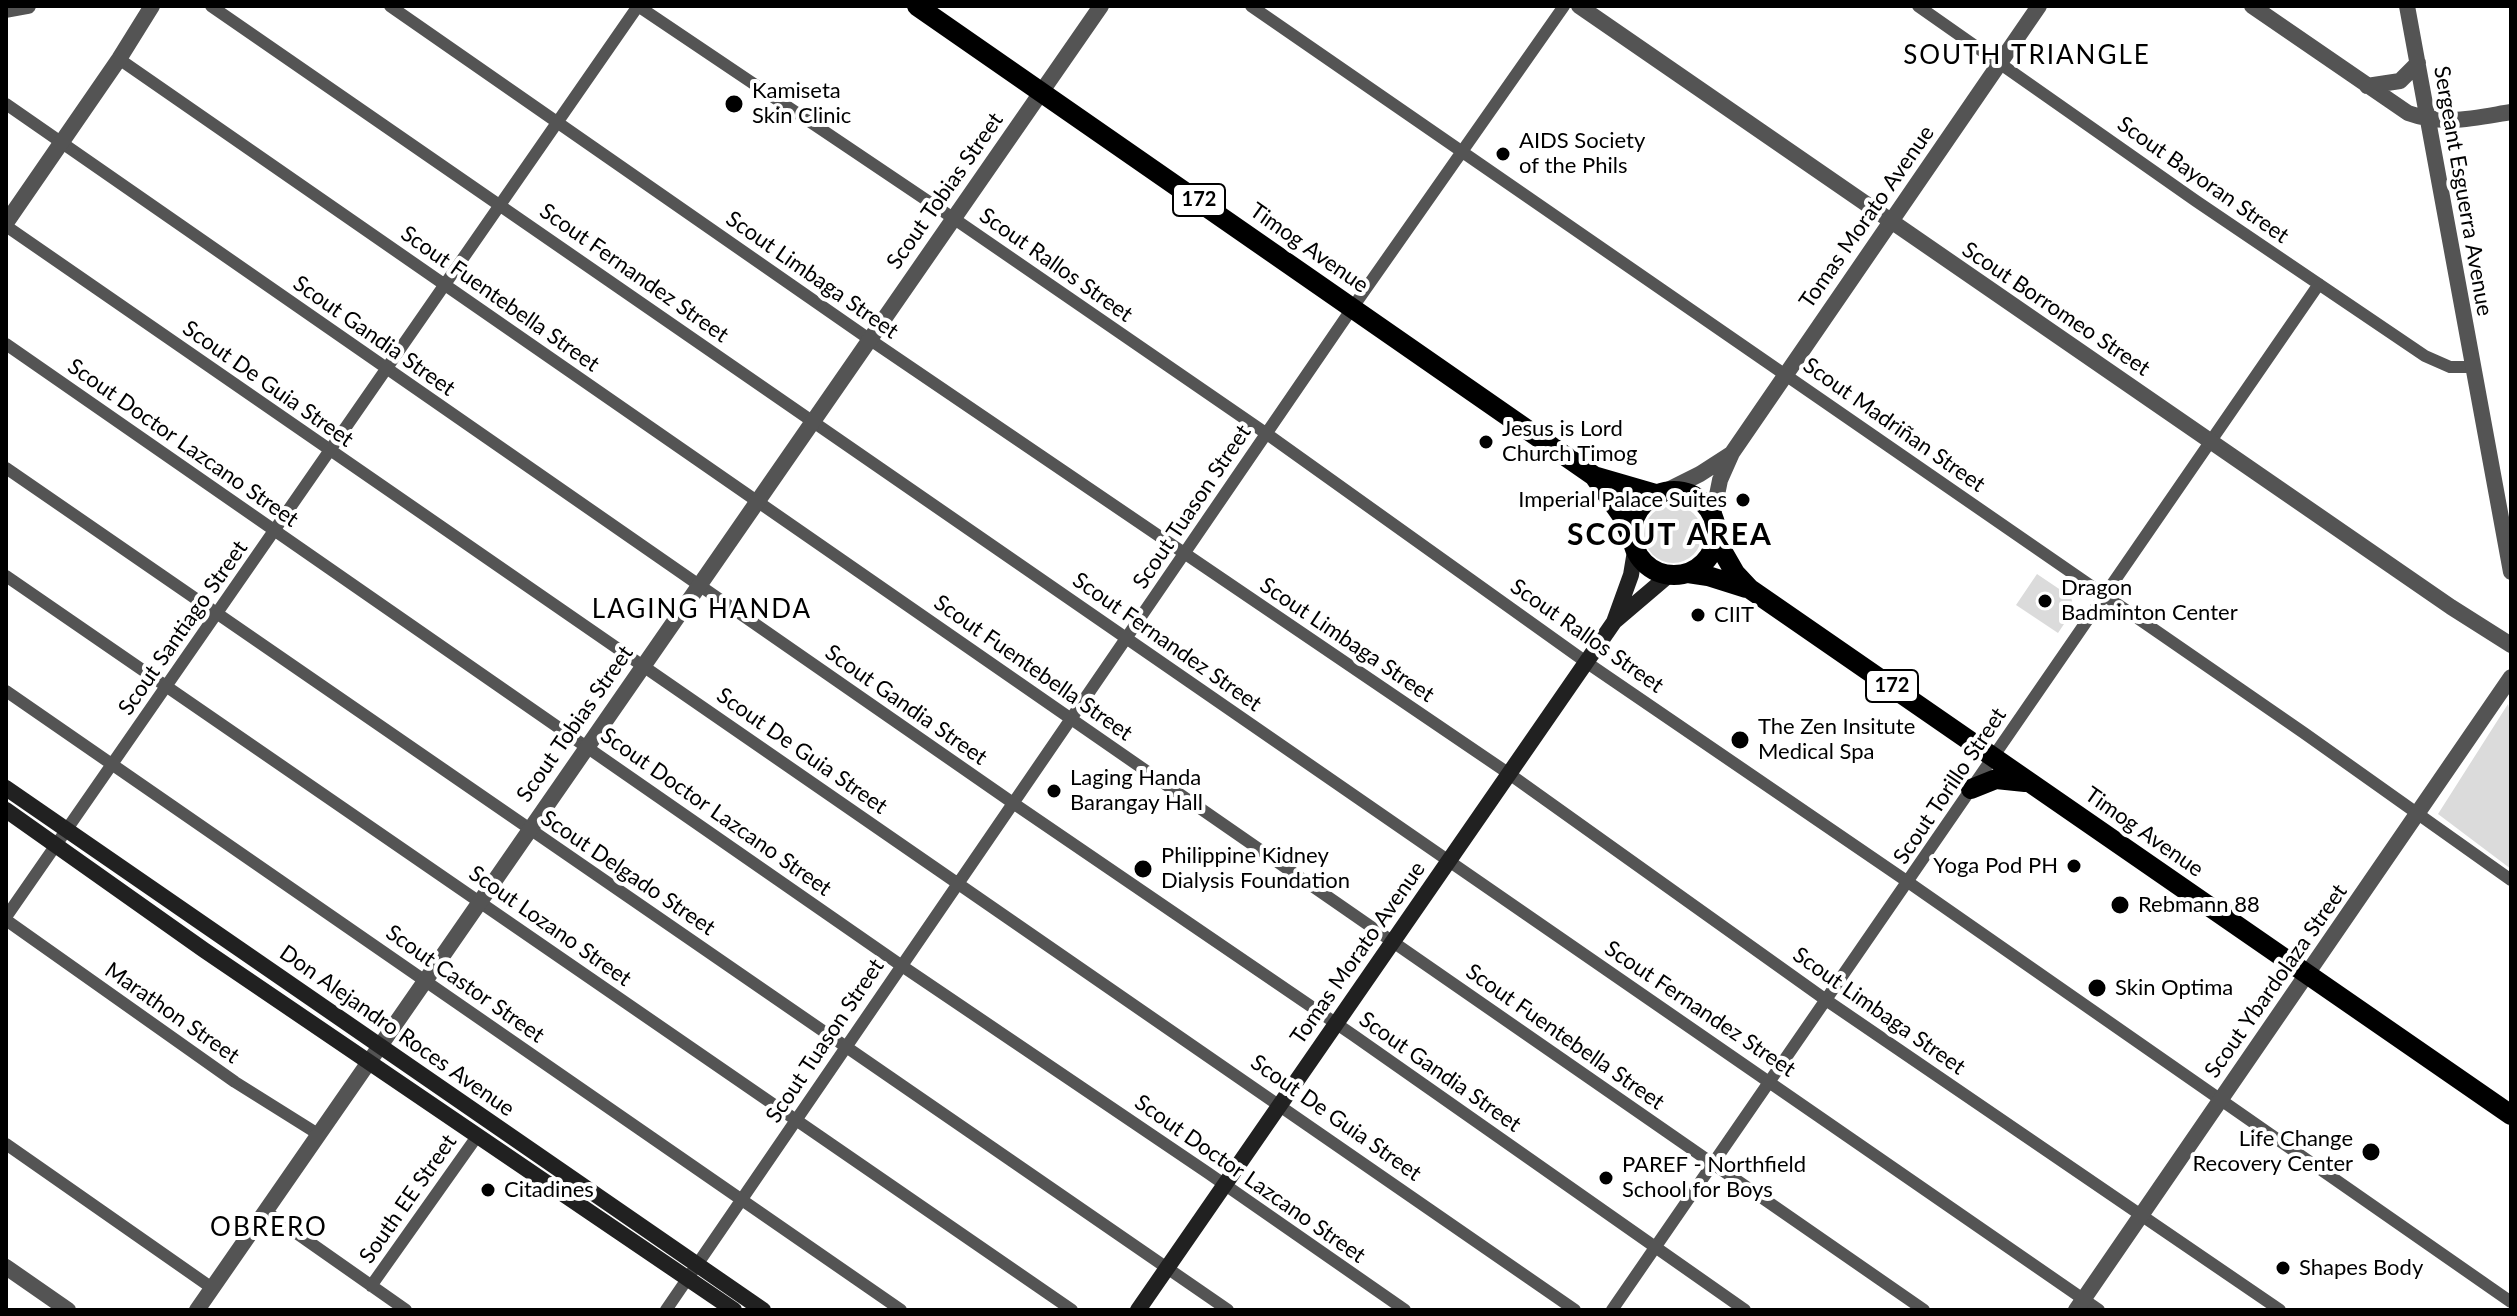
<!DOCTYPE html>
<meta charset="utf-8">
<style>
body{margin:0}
#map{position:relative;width:2517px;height:1316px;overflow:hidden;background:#fff;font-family:Lato,sans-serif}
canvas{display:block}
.frame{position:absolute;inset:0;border:8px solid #000;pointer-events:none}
</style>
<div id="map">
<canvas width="2517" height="1316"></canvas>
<div class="frame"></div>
</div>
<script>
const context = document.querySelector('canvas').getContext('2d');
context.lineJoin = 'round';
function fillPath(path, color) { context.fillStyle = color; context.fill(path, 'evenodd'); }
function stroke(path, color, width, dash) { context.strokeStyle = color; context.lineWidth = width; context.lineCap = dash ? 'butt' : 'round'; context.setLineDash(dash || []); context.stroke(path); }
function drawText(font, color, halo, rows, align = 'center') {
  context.font = font + ' Lato,sans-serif'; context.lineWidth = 8; context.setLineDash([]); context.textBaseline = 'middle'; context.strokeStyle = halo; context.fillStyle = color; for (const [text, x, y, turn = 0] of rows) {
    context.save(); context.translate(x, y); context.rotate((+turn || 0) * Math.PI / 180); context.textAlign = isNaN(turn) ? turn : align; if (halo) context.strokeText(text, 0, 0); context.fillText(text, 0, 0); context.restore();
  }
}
const green = new Path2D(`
 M1644 534a29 29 0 1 1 58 0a29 29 0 1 1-58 0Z
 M2037 574 2071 597 2074 609 2058 633 2016 605Z
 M2508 704 2511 716V869L2438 814Z`);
const minor = new Path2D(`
 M211 6 2099 1310
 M390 6 869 339 1508 773 1826 1000 2280 1310
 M638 6 953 218 1267 434 1586 662 1908 882 2511 1302
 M1251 6 2304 733 2511 880
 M1918 6 2196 201 2425 356 2450 367H2473
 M119 59 1924 1310
 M6 104 1013 803 1353 1035 1745 1310
 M6 226C527 590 1055 945 1575 1310
 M6 344 902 966 1208 1173 1405 1310
 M6 468 1228 1310
 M6 576 1072 1310
 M6 691 901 1310
 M6 917 638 6
 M6 920 235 1082 318 1134
 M6 1144 212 1288
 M265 1211 406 1310
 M371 1286 478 1135
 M666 1310 1353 307 1564 6
 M1612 1310 2319 284`);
const tertiary = new Path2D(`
 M1579 6 2451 607 2511 645
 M2252 6 2408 113C2444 126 2474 118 2511 112
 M2407 6 2511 572
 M6 10 28 6
 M2367 86 2400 81 2418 63
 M6 223 119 59 152 6
 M1666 491 1700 474 1731 454
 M1713 515 1720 480 1732 453 2039 6
 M6 1267 68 1310
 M197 1310 1101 6
 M2076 1310 2511 677`);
const secondary = new Path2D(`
 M1615 621 1669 575
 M6 788 763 1310
 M6 810 204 950 734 1310
 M1138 1310 1614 622 1631 575 1635 551`);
const primary = new Path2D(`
 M917 6 1594 476 1622 516 1631 537
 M1594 476 1656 494
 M1632 533a42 42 0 1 1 84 0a42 42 0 1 1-84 0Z
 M1716 540 1735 573 1750 589 2511 1115
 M1688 573 1708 576 1746 588
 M1971 789 1996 779 2025 782`);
const markers = [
 [734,104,10,"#000"],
 [1503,154,8,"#000"],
 [1486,442,8,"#000"],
 [1743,500,8,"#000"],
 [2045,601,8,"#000"],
 [1698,615,8,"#000"],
 [1740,740,10,"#000"],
 [1054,791,8,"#000"],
 [2074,866,8,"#000"],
 [1143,869,10,"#000"],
 [2120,905,10,"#000"],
 [2097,988,10,"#000"],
 [2371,1152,10,"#000"],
 [1606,1178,8,"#000"],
 [488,1190,8,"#000"],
 [2283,1268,8,"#000"]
];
const shields = [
 [1199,200,52],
 [1892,686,52]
];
const shieldNames = [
 ["172",1199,200],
 ["172",1892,686]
];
const poiNames = [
 ["Kamiseta",752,91],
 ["Skin Clinic",752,116],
 ["AIDS Society",1519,141],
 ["of the Phils",1519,166],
 ["Jesus is Lord",1502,429],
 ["Church Timog",1502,454],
 ["Imperial Palace Suites",1727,500,"right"],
 ["Dragon",2061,588],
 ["Badminton Center",2061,613],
 ["CIIT",1714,615],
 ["The Zen Insitute",1758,727],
 ["Medical Spa",1758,752],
 ["Laging Handa",1070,778],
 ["Barangay Hall",1070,803],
 ["Philippine Kidney",1161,856],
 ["Dialysis Foundation",1161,881],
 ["Yoga Pod PH",2058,866,"right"],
 ["Rebmann 88",2138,905],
 ["Skin Optima",2115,988],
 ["Life Change",2353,1139,"right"],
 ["Recovery Center",2353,1164,"right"],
 ["PAREF - Northfield",1622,1165],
 ["School for Boys",1622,1190],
 ["Citadines",504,1190],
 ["Shapes Body",2299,1268]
];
const streetNames = [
 ["Scout Bayoran Street",2203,180,35],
 ["Scout Tobias Street",945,191,-55],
 ["Sergeant Esguerra Avenue",2463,191,80],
 ["Tomas Morato Avenue",1867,217,-55],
 ["Timog Avenue",1309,248,35],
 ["Scout Rallos Street",1056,265,35],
 ["Scout Fernandez Street",634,273,35],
 ["Scout Limbaga Street",812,275,35],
 ["Scout Fuentebella Street",500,299,35],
 ["Scout Borromeo Street",2056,309,34],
 ["Scout Gandia Street",374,336,35],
 ["Scout De Guia Street",268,384,35],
 ["Scout Madriñan Street",1894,425,35],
 ["Scout Doctor Lazcano Street",183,443,35],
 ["Scout Tuason Street",1192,507,-56],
 ["Scout Santiago Street",183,628,-55],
 ["Scout Rallos Street",1587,636,35],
 ["Scout Limbaga Street",1347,640,34],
 ["Scout Fernandez Street",1167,642,35],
 ["Scout Fuentebella Street",1033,668,35],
 ["Scout Gandia Street",906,705,35],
 ["Scout Tobias Street",575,724,-55],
 ["Scout De Guia Street",802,751,35],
 ["Scout Torillo Street",1950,786,-56],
 ["Scout Doctor Lazcano Street",716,812,35],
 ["Timog Avenue",2144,832,35],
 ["Scout Delgado Street",628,873,34],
 ["Scout Lozano Street",550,926,35],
 ["Tomas Morato Avenue",1358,953,-55],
 ["Scout Ybardolaza Street",2276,981,-55],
 ["Scout Castor Street",465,984,35],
 ["Scout Fernandez Street",1700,1009,34],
 ["Scout Limbaga Street",1879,1011,35],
 ["Marathon Street",172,1013,35],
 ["Don Alejandro Roces Avenue",397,1031,35],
 ["Scout Fuentebella Street",1565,1037,35],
 ["Scout Tuason Street",825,1041,-56],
 ["Scout Gandia Street",1440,1072,35],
 ["Scout De Guia Street",1336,1118,35],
 ["Scout Doctor Lazcano Street",1250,1179,35],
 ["South EE Street",408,1199,-55]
];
const quarterNames = [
 ["SOUTH TRIANGLE",2027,56],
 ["LAGING HANDA",702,610],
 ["OBRERO",269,1228]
];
const districtNames = [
 ["SCOUT AREA",1670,535]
];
fillPath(green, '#dbdbdb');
stroke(minor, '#545454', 12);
stroke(tertiary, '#545454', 16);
stroke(secondary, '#212121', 16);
stroke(primary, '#000', 20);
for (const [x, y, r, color] of markers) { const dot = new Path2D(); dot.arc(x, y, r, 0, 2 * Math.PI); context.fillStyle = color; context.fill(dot); stroke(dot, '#fff', 3); }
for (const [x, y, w] of shields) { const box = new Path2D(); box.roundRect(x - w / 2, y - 16, w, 32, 6); context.fillStyle = '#fff'; context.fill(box); stroke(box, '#000', 2); }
drawText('bold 20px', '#000', null, shieldNames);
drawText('22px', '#000', '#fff', poiNames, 'left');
drawText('22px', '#000', '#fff', streetNames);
context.letterSpacing = '2px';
drawText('26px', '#000', '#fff', quarterNames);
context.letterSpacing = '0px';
context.letterSpacing = '2px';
drawText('bold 30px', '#000', '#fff', districtNames);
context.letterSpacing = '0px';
</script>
